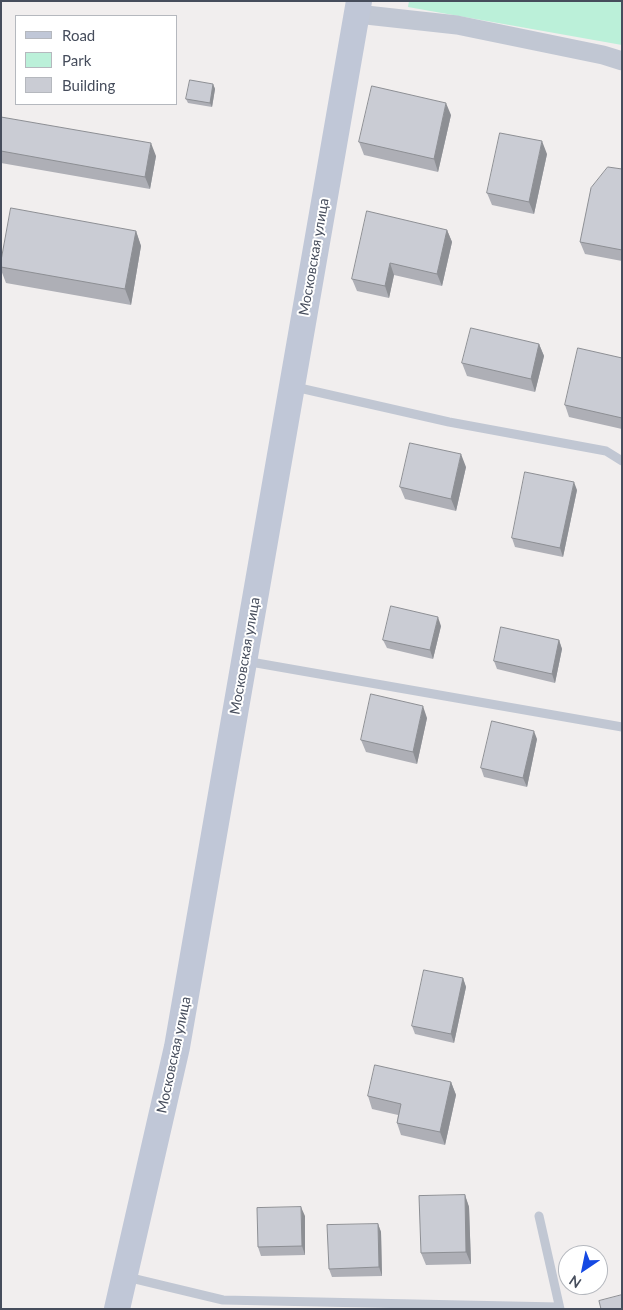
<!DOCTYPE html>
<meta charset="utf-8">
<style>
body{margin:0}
#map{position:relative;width:623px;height:1310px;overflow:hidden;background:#f1eeee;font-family:Lato,sans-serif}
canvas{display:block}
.frame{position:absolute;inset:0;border:2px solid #464d5c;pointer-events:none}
.legend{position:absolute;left:15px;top:15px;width:162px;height:90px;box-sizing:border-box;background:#fff;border:1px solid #b5b8be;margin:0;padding:6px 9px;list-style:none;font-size:15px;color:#464d5c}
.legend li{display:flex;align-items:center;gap:10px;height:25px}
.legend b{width:25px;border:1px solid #b5b8be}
.north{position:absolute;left:558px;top:1245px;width:50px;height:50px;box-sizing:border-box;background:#fff;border:1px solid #b5b8be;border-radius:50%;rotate:214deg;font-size:14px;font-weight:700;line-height:20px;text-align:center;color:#464d5c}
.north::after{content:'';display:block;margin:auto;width:18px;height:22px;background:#1549e3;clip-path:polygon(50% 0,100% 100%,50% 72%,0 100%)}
</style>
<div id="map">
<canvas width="623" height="1310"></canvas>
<div class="frame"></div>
<ul class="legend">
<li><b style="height:6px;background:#c0c7d7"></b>Road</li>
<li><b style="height:14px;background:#bbf0d9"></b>Park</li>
<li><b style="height:14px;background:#caccd4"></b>Building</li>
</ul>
<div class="north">N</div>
</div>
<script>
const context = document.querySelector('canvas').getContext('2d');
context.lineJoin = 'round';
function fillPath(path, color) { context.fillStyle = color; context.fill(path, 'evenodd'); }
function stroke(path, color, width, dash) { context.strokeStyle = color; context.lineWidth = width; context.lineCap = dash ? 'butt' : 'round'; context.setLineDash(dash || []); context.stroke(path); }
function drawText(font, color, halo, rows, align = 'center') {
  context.font = font + ' Lato,sans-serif'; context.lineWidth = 4; context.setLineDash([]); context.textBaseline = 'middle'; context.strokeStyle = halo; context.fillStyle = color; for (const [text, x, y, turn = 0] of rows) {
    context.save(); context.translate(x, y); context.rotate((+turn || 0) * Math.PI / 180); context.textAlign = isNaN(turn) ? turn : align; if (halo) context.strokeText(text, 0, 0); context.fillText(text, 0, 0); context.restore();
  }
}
const green = new Path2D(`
 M409 1H622V45L408 7Z`);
const lane = new Path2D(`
 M295 387 449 422 606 451 622 461
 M245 661 622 727
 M539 1216 560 1309
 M127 1277 223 1300 559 1307`);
const street = new Path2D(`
 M357 14 457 25 603 55 622 61`);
const secondary = new Path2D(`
 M117 1309 177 1047 359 1`);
const wall = new Path2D(`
 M213 84 215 89 212 107 188 103 186 99Z
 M451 115 438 172 364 155 359 142Z
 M1 117 156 156 150 189 1 163Z
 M547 154 534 214 492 205 487 193Z
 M622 169V261L585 254 580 242Z
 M447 230 452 242 442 286 394 275 389 298 357 291 352 279Z
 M136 231 141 246 131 305 6 283 1 270V261Z
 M539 344 544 356 535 392 467 376 462 363Z
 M622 358V429L569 417 565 405Z
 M466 467 456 511 405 499 400 487Z
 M577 490 563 557 515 547 512 538Z
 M441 626 433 659 387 648 383 640Z
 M559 640 562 649 555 683 497 669 494 661Z
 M427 718 417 764 366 752 361 740Z
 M537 739 527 787 484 777 481 768Z
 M463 978 466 987 454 1043 415 1034 412 1026Z
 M451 1082 456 1095 445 1145 401 1135 397 1123 398 1115 372 1109 368 1096Z
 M465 1195 469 1207 471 1264 426 1265 421 1253Z
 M305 1216V1255L261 1256 258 1247Z
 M378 1224 381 1232 382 1276 332 1277 329 1269Z`);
const shadedWall = new Path2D(`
 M213 84 215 89 212 107 210 103Z
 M446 103 451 115 438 172 434 159Z
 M542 141 547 154 534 214 529 202Z
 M151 143 156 156 150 189 145 177Z
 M447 230 452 242 442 286 437 274Z
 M136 231 141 246 131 305 125 289Z
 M390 263 394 275 389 298 385 286Z
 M539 344 544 356 535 392 531 379Z
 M461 454 466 467 456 511 451 499Z
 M574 482 577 490 563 557 560 548Z
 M438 617 441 626 433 659 430 650Z
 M559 640 562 649 555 683 552 674Z
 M423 706 427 718 417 764 413 752Z
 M534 731 537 739 527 787 523 778Z
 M463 978 466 987 454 1043 451 1034Z
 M451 1082 456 1095 445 1145 440 1132Z
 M465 1195 469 1207 471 1264 466 1252Z
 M301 1207 305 1216V1255L302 1246Z
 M378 1224 381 1232 382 1276 379 1267Z`);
const building = new Path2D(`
 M190 80 213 84 210 103 186 99Z
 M372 86 446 103 434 159 359 142Z
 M1 117 151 143 145 177 1 151Z
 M500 133 542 141 529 202 487 193Z
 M608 167 622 169V250L580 242 591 188Z
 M11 208 136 231 125 289 1 267V261Z
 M367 211 447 230 437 274 390 263 385 286 352 279Z
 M471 328 539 344 531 379 462 363Z
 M578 348 622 358V418L565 405Z
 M410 443 461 454 451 499 400 487Z
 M525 472 574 482 560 548 512 538Z
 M391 606 438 617 430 650 383 640Z
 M501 627 559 640 552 674 494 661Z
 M371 694 423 706 413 752 361 740Z
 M492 721 534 731 523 778 481 768Z
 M424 970 463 978 451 1034 412 1026Z
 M375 1065 451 1082 440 1132 397 1123 401 1104 368 1096Z
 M465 1195 466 1252 421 1253 419 1196Z
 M301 1207 302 1246 258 1247 257 1208Z
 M378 1224 379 1267 329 1269 327 1225Z
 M622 1295V1309H601L599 1301Z`);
const streetNames = [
 ["Московская улица",314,257,-80],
 ["Московская улица",245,656,-80],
 ["Московская улица",174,1055,-78]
];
fillPath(green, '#bbf0d9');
stroke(lane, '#c1c7d3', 9);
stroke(street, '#c1c7d3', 19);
stroke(secondary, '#c0c7d7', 26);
fillPath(wall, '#aeafb6');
fillPath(shadedWall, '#8d8f94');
fillPath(building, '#caccd4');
stroke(building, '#8d8f94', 1);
drawText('14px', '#464d5c', '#fff', streetNames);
</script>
